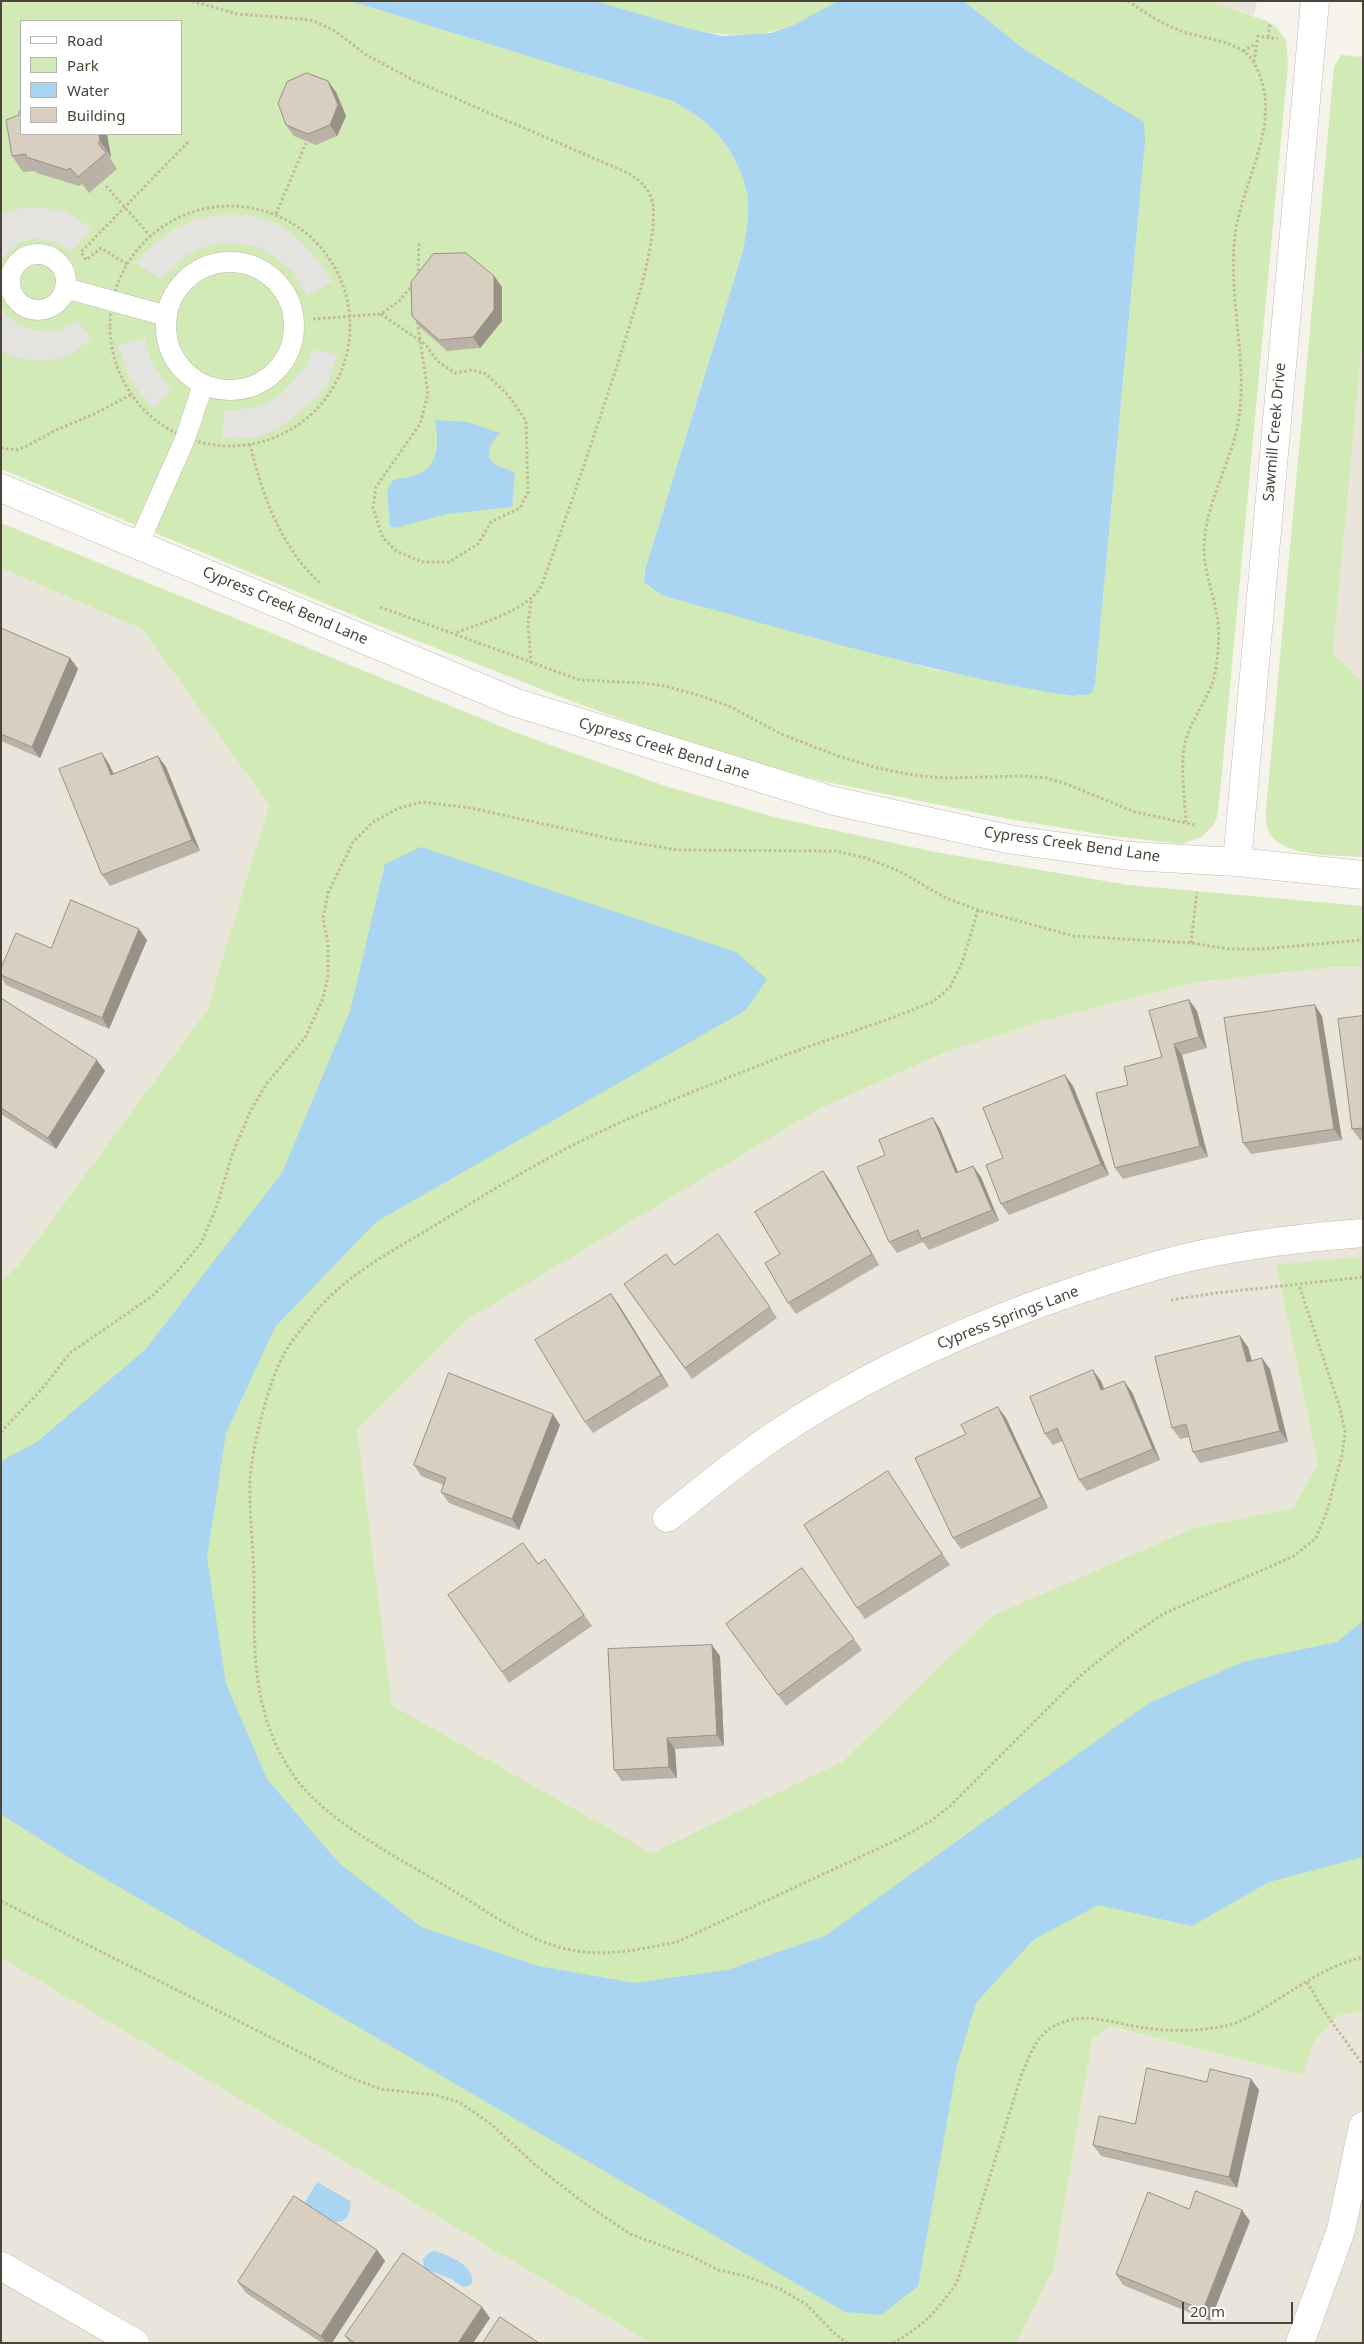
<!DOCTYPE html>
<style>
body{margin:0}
#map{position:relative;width:1364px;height:2344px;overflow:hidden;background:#f6f3ec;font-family:"Noto Sans",sans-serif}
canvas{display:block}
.frame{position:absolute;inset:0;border:2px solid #4b4439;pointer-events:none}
.legend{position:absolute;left:20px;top:20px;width:162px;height:115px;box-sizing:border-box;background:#fff;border:1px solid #b7b4b0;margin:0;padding:6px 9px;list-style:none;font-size:15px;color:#4b4439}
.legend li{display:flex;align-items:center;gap:10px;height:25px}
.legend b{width:25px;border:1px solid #b7b4b0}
.scale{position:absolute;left:1182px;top:2302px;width:111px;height:22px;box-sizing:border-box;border:2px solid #4b4439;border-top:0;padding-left:6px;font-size:15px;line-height:18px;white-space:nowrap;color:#4b4439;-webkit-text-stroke:4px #fff;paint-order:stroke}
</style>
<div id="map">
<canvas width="1364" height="2344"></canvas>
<div class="frame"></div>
<ul class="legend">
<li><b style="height:6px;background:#fff"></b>Road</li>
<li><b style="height:14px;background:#d2eab5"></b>Park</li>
<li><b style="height:14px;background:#a9d4f2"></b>Water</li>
<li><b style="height:14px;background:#d8cfc1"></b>Building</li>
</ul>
<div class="scale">20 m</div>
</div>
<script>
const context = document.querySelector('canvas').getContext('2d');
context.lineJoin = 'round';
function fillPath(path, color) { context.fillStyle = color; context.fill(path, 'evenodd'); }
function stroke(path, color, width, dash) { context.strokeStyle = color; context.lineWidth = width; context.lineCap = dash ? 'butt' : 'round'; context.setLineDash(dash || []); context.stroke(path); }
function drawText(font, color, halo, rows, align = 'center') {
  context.font = font + ' "Noto Sans",sans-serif'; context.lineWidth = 5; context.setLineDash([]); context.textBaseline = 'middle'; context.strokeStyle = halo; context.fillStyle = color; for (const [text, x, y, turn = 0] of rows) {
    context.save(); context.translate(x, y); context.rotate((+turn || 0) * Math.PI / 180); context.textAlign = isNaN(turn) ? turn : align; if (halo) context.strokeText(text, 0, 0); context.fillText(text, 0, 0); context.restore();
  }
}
const residential = new Path2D(`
 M1210 1H1257L1254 16Z
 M1363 334V683L1333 653Z
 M1 568 142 629 269 805 207 1010 17 1267 1 1281Z
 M1334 967H1363V1256L1276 1266 1318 1464 1293 1508 1196 1527 993 1616 843 1761 652 1853 392 1705 357 1429 465 1321 817 1110 943 1053 1047 1020 1198 982Z
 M1 1958 651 2343H1Z
 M1363 2011V2343H1016L1054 2267 1091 2040 1109 2026 1301 2075 1315 2040 1338 2016Z`);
const green = new Path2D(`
 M1 1H350L673 101C683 108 696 114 705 122 725 138 743 169 747 194 750 214 746 235 742 254L645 570 644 582 661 595 932 669 1073 696 1085 695 1095 684 1145 143 1070 77 1024 49 964 1H1210L1269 22 1277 28 1286 40 1288 64 1220 793 1217 817 1213 826 1201 837 1181 844 1105 835 1009 819 822 781 713 751 587 707 377 625 1 469ZM21 21H181V134H21Z
 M595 1H838C754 62 683 27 595 1Z
 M1341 55 1363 57V334L1333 653 1363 683V857C1337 855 1279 858 1268 830 1266 824 1266 816 1266 810L1334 67Z
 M1 523 517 733 665 786 778 818 935 852 1128 885 1363 906V967H1334L1198 982 1047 1020 943 1053 817 1110 465 1321 357 1429 392 1705 652 1853 843 1761 992 1616 1196 1527 1293 1508 1318 1464 1276 1265 1363 1256V2011L1338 2016 1315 2040 1302 2075 1110 2026 1092 2040 1054 2267 1016 2343H651L1 1958V1281L17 1267 207 1010 269 805 142 629 1 568Z`);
const parking = new Path2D(`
 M40 207 67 212 91 228 72 251 57 243 34 238 18 243 1 259V215L22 208Z
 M220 215H249L276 223 291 233 309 249 332 281 307 297 294 273 277 258 259 247 237 243H219L199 249 183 258 161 279 136 263 149 248 176 228 199 218Z
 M1 305 6 315 19 325 39 331H57L78 321 92 339 69 355 56 359 36 361 8 355 1 351Z
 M145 338 150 360 171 391 153 408 134 385 127 372 118 345Z
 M311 350 338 354 327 386 316 398 279 428 259 437 238 439 222 437 224 411 260 407 280 395 308 364Z`);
const water = new Path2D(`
 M350 1H595L687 28 722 36 771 33 794 25 838 1H964L1024 49 1144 122 1145 143 1141 187 1095 684 1091 694 1073 696C933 674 797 633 661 595L644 582 645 570 742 254C746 235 750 214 747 194 743 169 725 138 705 122 696 114 683 108 673 101Z
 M435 420 468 422 500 433C491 443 482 455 496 465 503 469 509 468 515 474L512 507 447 514 395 528 390 526 387 490 393 480C400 478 406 478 413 476 440 469 439 442 435 420Z
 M421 847 736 952 767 979 746 1010 376 1222 275 1327 226 1433 207 1558 226 1684 267 1779 339 1863 421 1927 538 1966 634 1983 727 1970 825 1936 1149 1703 1243 1662 1337 1642 1363 1621V1857L1269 1882 1192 1926 1098 1905 1033 1940 976 2003 957 2065 918 2286 881 2315 845 2312 73 1860 1 1814V1461L37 1442 145 1350 282 1173 350 1011 385 864Z
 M319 2183 350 2201C352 2211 347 2223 335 2222L307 2205 305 2202 316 2184Z
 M435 2251C449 2256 478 2266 471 2285L463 2287 451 2279 424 2268 423 2259 430 2252Z`);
const path = new Path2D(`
 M192 1 237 14 302 19 314 21 335 31 365 54 413 80 628 173C640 180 651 190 653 205 657 245 633 314 621 353 596 431 570 508 542 584 530 610 481 623 455 633
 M1128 1C1143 11 1158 22 1176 29 1200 40 1240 38 1254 63 1285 117 1245 175 1236 229 1226 289 1248 357 1239 418 1232 463 1205 502 1204 548 1204 570 1212 590 1216 611 1220 629 1219 649 1216 667 1213 694 1194 713 1186 739 1179 764 1185 796 1186 822
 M1268 37 1270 24
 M1243 51 1256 44
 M1254 62 1258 36 1278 39
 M106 186 151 237
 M110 326a120 120 0 1 1 240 0a120 120 0 1 1-240 0Z
 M276 214 306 143
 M127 264 101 248 86 260 81 252 190 140
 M418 276 419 241
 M381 314 426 345 437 361 455 373 472 370 486 374 509 396 526 421 528 492 520 508 491 522 478 544 449 562H422L396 551 383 538 373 508 376 487 420 424 428 394 417 319
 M313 319 381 314 399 301 412 286
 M250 444C262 495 281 548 321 584
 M1 448 17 450 27 446 54 431 94 414 132 394
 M531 601 528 624 531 663
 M380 607 580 680 642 683 665 686 704 697 731 707 781 734 838 756 878 768 913 775 944 778 1023 776 1046 778 1064 783 1135 812 1195 825
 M978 910 962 963 950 987 934 1001C886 1022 836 1036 788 1054 715 1083 640 1111 571 1146 525 1170 481 1197 437 1224 393 1251 346 1274 313 1315 303 1327 291 1341 284 1354 268 1383 252 1447 250 1480 249 1512 253 1545 254 1577 254 1650 251 1718 297 1780 329 1823 402 1860 449 1888 487 1911 527 1942 572 1950 606 1957 642 1949 677 1942L901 1838 931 1821 950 1806 1080 1676 1122 1642 1163 1614 1294 1556 1316 1538 1327 1511 1342 1455 1345 1432 1340 1408 1299 1285
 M1191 943 1197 892
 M1171 1300 1216 1293 1363 1277
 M1 1432 42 1389 70 1353 151 1297 175 1274 201 1243 216 1208 233 1152 251 1110 267 1083 305 1038 323 998 328 976V943L323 918 328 893 353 842 373 822 399 808 422 802 471 808 612 839 678 850 836 851 866 858 899 871 946 898 978 910 1074 936 1191 943 1229 949H1262L1363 940
 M1 1901 349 2077 380 2089 436 2095 459 2102 491 2124 534 2164 580 2200 630 2234 693 2257 718 2270 745 2276 780 2289 806 2304 833 2332 847 2343
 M1307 1982 1324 2011 1363 2065
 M893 2343C925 2325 937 2311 957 2282L1021 2076C1032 2051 1036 2032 1063 2022 1089 2012 1120 2025 1146 2028 1172 2032 1198 2031 1225 2026 1241 2023 1258 2012 1272 2003 1301 1985 1329 1965 1363 1957`);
const service = new Path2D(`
 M10 282a28 28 0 1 1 56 0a28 28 0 1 1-56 0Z
 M166 326a64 64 0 1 1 128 0a64 64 0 1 1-128 0Z
 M65 288 167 316
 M138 545 185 439 203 385`);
const minor = new Path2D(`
 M667 1518C703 1490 739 1459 777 1434 894 1356 1027 1302 1162 1264 1227 1246 1296 1238 1363 1233
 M1 2266 135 2343
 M1300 2343 1341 2230 1363 2126`);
const tertiary = new Path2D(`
 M1 488 514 702 834 801 1013 840 1130 856 1237 862 1363 875
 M1237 862 1315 1`);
const wall = new Path2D(`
 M336 92 346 116 337 136 316 145 294 136 286 125Z
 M19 115 21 134H107L111 157 110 158 117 169 89 193 82 184 79 186 37 173 35 171 23 172 12 156Z
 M494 276 502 287V321L480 348 447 351 420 327 412 316Z
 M1 628 70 658 78 669 40 758 1 741Z
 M109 764 114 774 166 767 200 851 110 886 102 875Z
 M147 940 109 1029 6 985 1 977V968Z
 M1 998 105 1071 56 1149 1 1114Z
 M1189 1000 1197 1011 1207 1048 1182 1055 1208 1157 1123 1179 1115 1168 1128 1085 1162 1057Z
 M1322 1016 1342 1140 1251 1154 1243 1143Z
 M1363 1016V1140H1360L1352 1129Z
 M1073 1086 1109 1175 1009 1215 1001 1204 1003 1158Z
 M933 1118 940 1129 958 1172 973 1166 981 1177 999 1221 929 1250 923 1242 897 1253 889 1242 885 1155Z
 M823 1171 831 1182 879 1265 796 1314 788 1303 780 1254Z
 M674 1265 770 1307 777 1318 692 1379 624 1284Z
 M619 1305 669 1386 593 1433 585 1422Z
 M1248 1347 1252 1361 1270 1369 1288 1442 1200 1463 1193 1452 1189 1437 1180 1439 1172 1428Z
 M1101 1381 1104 1389 1132 1392 1160 1460 1087 1491 1079 1480 1063 1441 1053 1445 1045 1434Z
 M1006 1418 1048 1508 961 1549 953 1538Z
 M560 1425 519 1530 449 1503 441 1492 444 1485 421 1476 414 1465Z
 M895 1482 950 1565 865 1619 857 1608Z
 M545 1559 592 1626 509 1683 502 1672 538 1564Z
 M802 1568 862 1650 786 1706 726 1624Z
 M720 1656 724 1746 675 1749 677 1778 622 1781 614 1770Z
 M1207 2082 1259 2090 1237 2188 1101 2156 1093 2145 1135 2124Z
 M1189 2209 1250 2221 1210 2321 1123 2285 1116 2274Z
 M377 2250 385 2261 332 2343H322L246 2293 238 2282Z
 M490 2318 473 2343H350L345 2336Z`);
const shadedWall = new Path2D(`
 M328 81 336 92 346 116 337 136 330 125Z
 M99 134H107L111 157 100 141Z
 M494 276 502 287V321L480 348 473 337Z
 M70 658 78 669 40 758 32 747Z
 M102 753 109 764 119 786 111 775Z
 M158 756 166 767 200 851 192 840Z
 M139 929 147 940 109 1029 102 1018Z
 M1189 1000 1197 1011 1207 1048 1199 1037Z
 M1315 1005 1322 1016 1342 1140 1334 1129Z
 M1174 1044 1182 1055 1208 1157 1200 1146Z
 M97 1060 105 1071 56 1149 48 1138Z
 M1065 1075 1073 1086 1109 1175 1101 1164Z
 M933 1118 940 1129 963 1184 956 1173Z
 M973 1166 981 1177 999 1221 992 1210Z
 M823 1171 831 1182 879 1265 872 1254Z
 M611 1294 619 1305 669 1386 661 1375Z
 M1240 1336 1248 1347 1255 1373 1247 1362Z
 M1262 1358 1270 1369 1288 1442 1280 1431Z
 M1093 1370 1101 1381 1109 1401 1101 1390Z
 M1124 1381 1132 1392 1160 1460 1153 1449Z
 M998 1407 1006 1418 1048 1508 1041 1497Z
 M553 1414 560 1425 519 1530 512 1519Z
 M712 1645 720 1656 724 1746 717 1735Z
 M667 1738 675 1749 677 1778 669 1767Z
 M1251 2079 1259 2090 1237 2188 1229 2177Z
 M1242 2210 1250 2221 1210 2321 1203 2310Z
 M377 2250 385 2261 332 2343H326L321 2336Z
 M482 2307 490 2318 473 2343H458Z`);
const building = new Path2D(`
 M307 73 328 81 338 105 330 125 308 134 286 125 278 103 287 82Z
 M21 110V134H99L100 141 98 143 106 153 78 177 70 168 67 170 26 157V154L12 156 6 120 19 115V112Z
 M466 253 494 276V310L473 337 439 340 412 316 411 282 433 254Z
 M1 628 70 658 32 747 1 734Z
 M102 753 111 775 158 756 192 840 102 875 59 769Z
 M71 900 139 929 102 1018 1 975V968L16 933 51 948Z
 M1 998 97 1060 48 1138 1 1108Z
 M1189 1000 1199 1037 1174 1044 1200 1146 1115 1168 1096 1093 1128 1085 1124 1067 1162 1057 1149 1011Z
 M1315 1005 1334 1129 1243 1143 1224 1018Z
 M1363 1016V1128L1352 1129 1338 1019Z
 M1065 1075 1101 1164 1001 1204 986 1165 1003 1158 983 1108Z
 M933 1118 956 1173 973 1166 992 1210 921 1239 918 1230 889 1242 857 1167 885 1155 879 1140Z
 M823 1171 872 1254 788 1303 765 1263 780 1254 755 1212Z
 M718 1234 770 1307 685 1368 624 1284 666 1254 674 1265Z
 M611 1294 661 1375 585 1422 535 1340Z
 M1240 1336 1247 1362 1262 1358 1280 1431 1193 1452 1186 1424 1172 1428 1155 1357Z
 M1093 1370 1101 1390 1124 1381 1153 1449 1079 1480 1057 1428 1045 1434 1030 1397Z
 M449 1373 553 1414 512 1519 441 1492 446 1478 414 1465Z
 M998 1407 1041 1497 953 1538 915 1458 966 1434 961 1425Z
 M888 1471 942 1554 857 1608 804 1525Z
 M523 1543 538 1564 545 1559 584 1615 502 1672 448 1595Z
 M802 1568 854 1639 778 1695 726 1624Z
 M712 1645 717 1735 667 1738 669 1767 614 1770 608 1649Z
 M1147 2068 1207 2082 1210 2069 1251 2079 1229 2177 1093 2145 1099 2116 1135 2124Z
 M1196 2191 1242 2210 1203 2310 1116 2274 1148 2192 1189 2209Z
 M294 2196 377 2250 321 2336 238 2282Z
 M403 2253 482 2307 458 2343H355L345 2336Z
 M500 2317 539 2343H483Z`);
const streetNames = [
 ["Sawmill Creek Drive",1275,432,-85],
 ["Cypress Creek Bend Lane",285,606,23],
 ["Cypress Creek Bend Lane",664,749,17],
 ["Cypress Creek Bend Lane",1072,845,8],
 ["Cypress Springs Lane",1008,1318,-21]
];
fillPath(residential, '#eae5da');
fillPath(green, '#d2eab5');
fillPath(parking, '#e5e3e0');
fillPath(water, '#a9d4f2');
stroke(service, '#c2bbae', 21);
stroke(minor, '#c2bbae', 29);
stroke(tertiary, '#c2bbae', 29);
stroke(path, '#c4b79f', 3, [2.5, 2.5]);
stroke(service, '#fff', 20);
stroke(minor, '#fff', 28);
stroke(tertiary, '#fff', 28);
fillPath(wall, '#bab2a6');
fillPath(shadedWall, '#979187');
fillPath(building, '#d8cfc1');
stroke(building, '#979187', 1);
drawText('15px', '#4b4439', '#fff', streetNames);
</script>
